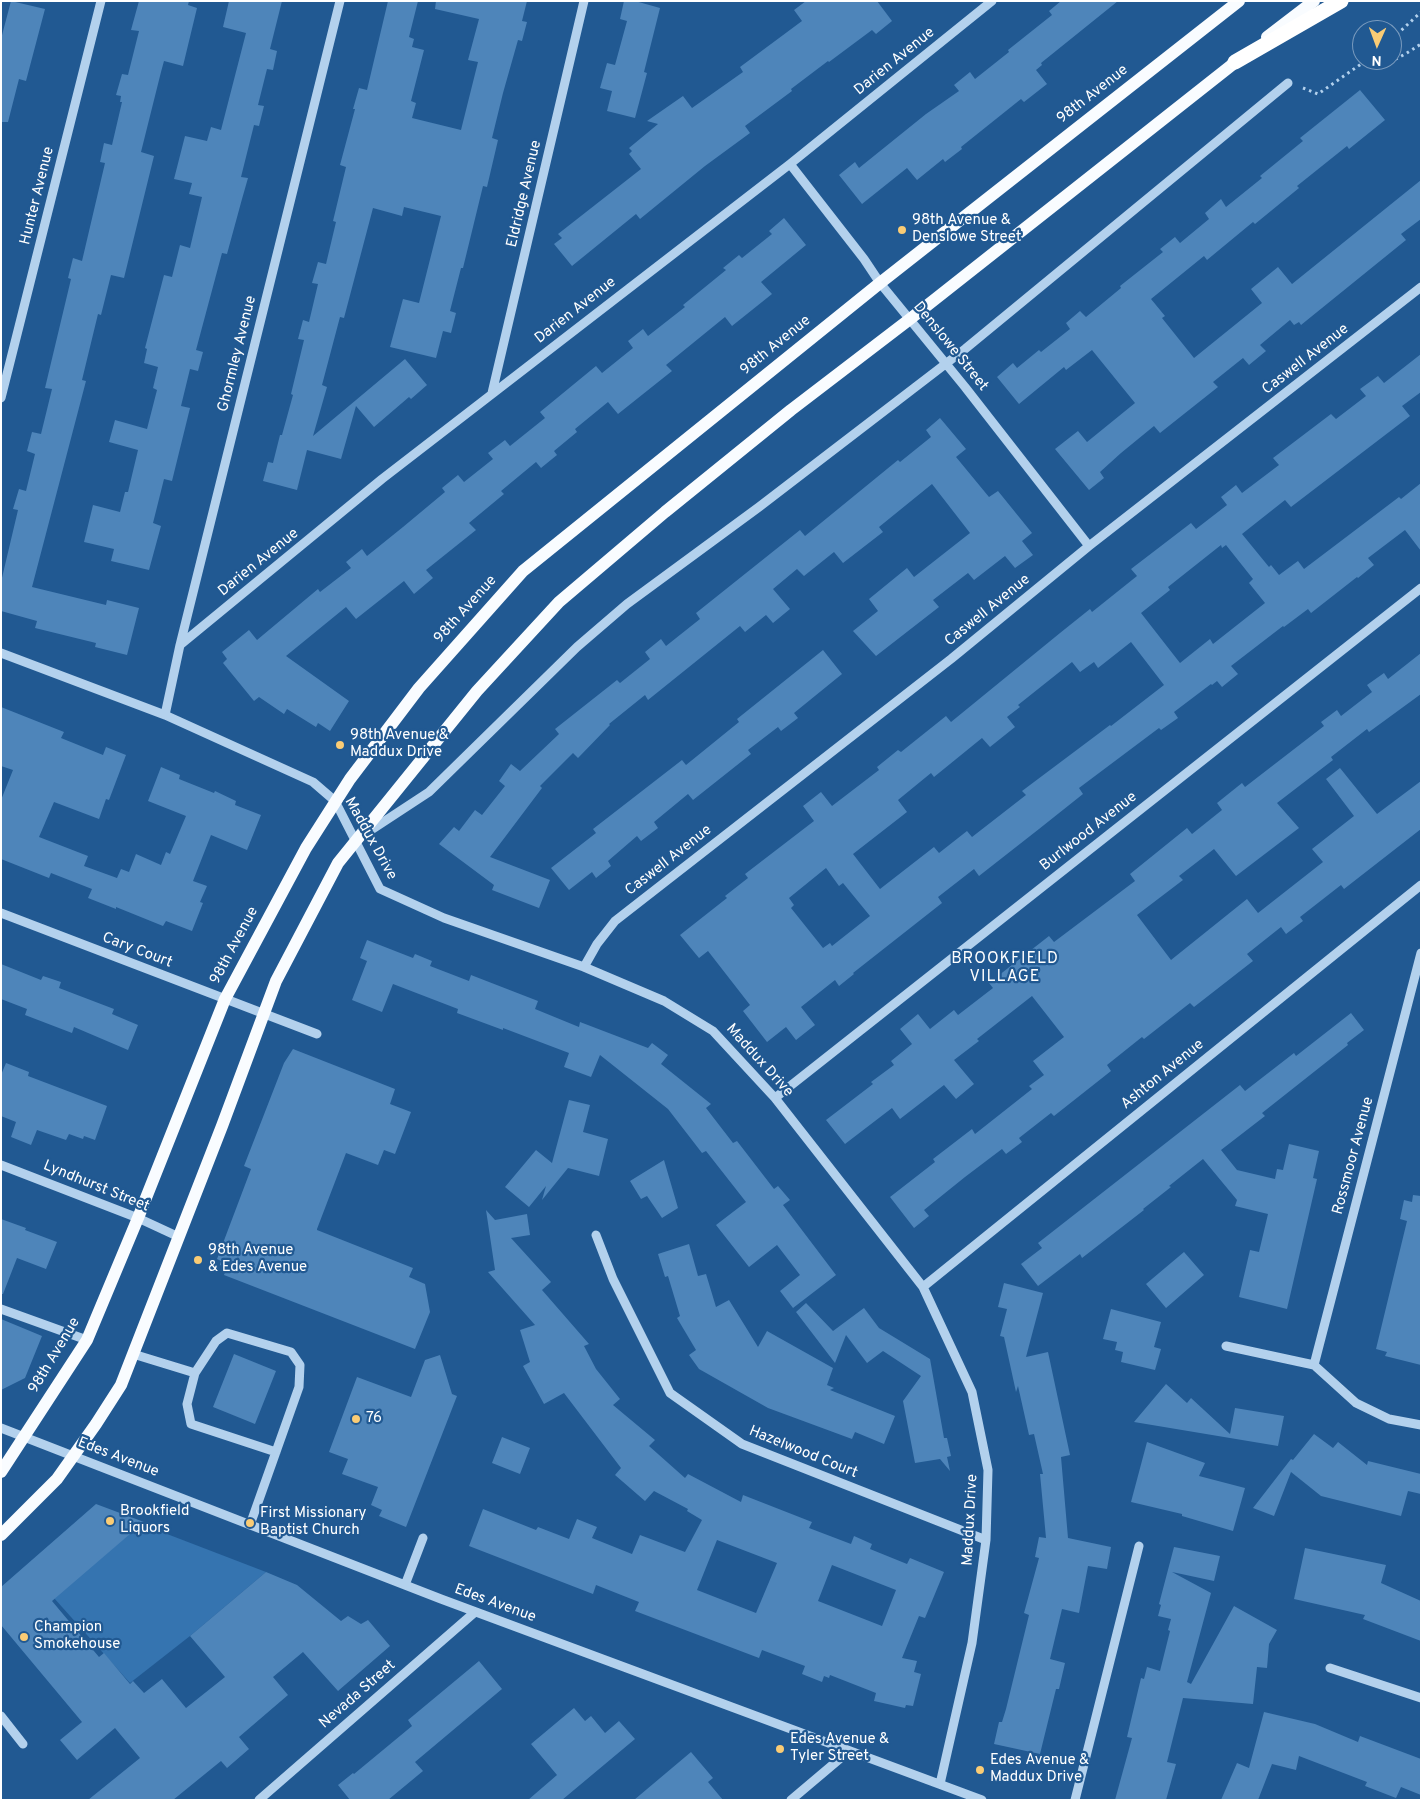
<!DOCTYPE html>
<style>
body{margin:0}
#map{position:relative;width:1422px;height:1801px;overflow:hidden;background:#215992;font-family:Overpass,sans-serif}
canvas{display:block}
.frame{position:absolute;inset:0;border:2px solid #fff;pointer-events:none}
.north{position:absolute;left:1352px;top:20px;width:50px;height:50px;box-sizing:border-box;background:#215992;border:1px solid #7a9bbe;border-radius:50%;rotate:182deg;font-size:14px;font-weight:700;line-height:20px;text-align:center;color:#fff}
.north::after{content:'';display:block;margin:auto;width:18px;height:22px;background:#facc75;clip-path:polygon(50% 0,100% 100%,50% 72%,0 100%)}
</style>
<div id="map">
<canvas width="1422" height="1801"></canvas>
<div class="frame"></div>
<div class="north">N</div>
</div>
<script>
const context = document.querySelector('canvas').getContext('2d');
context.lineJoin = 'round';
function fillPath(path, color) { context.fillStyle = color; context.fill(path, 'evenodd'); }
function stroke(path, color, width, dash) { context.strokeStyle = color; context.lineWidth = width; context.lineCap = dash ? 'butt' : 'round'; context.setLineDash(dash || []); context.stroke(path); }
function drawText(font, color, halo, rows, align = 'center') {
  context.font = font + ' Overpass,sans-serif'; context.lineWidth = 4.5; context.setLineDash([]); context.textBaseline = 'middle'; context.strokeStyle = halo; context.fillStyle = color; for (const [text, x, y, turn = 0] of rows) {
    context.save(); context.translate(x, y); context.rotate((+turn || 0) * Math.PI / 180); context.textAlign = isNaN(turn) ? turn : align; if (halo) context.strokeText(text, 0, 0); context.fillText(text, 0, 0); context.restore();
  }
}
const green = new Path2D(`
 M141 1524 266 1572 190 1636 130 1683 54 1598Z`);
const building = new Path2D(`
 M11 1 45 9 26 81 19 79 8 122H1V39Z
 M139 1H189L188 5 197 8 183 66 164 61 161 72 141 152 154 156 138 221 124 278 111 275 101 315 98 314 82 380 86 381 32 587 106 605 107 600 139 608 127 655 95 647 96 643 35 628 37 621 1 611V582L18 510 13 509 19 489 26 491 35 454 27 451 32 432 41 434 52 389 45 388 71 279 68 278 73 258 82 261 105 163 100 162 104 143 112 145 122 102H120L121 96 116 95 122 74 128 75 139 31 131 30Z
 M229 1H282L270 49 277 51 273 70 267 69 258 105 264 106 259 126 254 125 241 177 248 178 242 199 227 254 222 253 196 350 203 352 198 371 190 369 181 406 190 408 172 481 164 479 153 523 161 526 149 570 111 561 114 549 84 542 93 505 120 512 125 492H128L138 450 109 442 115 420 147 429 157 390 153 388 158 367 144 363 147 349 145 348 164 275 172 277 180 245 190 248 202 197 189 194 192 183 174 179 185 136 207 141 211 127 221 130 246 33 223 27Z
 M388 1H418L409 37 414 39 412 47 424 50 411 101 416 103 412 118 461 130 478 62 468 60 479 19 435 9 436 1H527L522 21 527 22 522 41 518 40 503 93 492 138 498 140 487 187 483 186 463 268H461L450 311 456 313 451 333 443 331 436 358 390 347 403 299 419 303 441 216 404 207 402 216 373 208 344 318 340 317 322 385 327 387 313 436 405 359 427 385 411 399 409 397 374 427 356 406 341 459 307 450 297 490 263 481 268 462 273 463 280 435H282L293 395 291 394 304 340 298 339 303 320 309 322 318 284 312 283 318 262 326 264 336 222 333 221 346 167 340 165 355 109H353L359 88 367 90Z
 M624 1H635L660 8 644 72 647 73 635 118 607 111 612 91 600 88 607 63 615 65 627 21 620 19Z
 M806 1H877L892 21 876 34 872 30 829 62 828 61 791 89 792 91 745 126 750 133 705 166 640 219 636 214 572 266 554 244 562 238 558 234 641 169 629 154 632 151 629 148 658 124 647 121 683 96 692 108 743 72 740 67 802 21 794 10Z
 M1061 1H1118L1041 63 1042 65 1036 70 1047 84 1024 102 1021 99 961 147 962 149 945 162 943 159 917 180 907 168 862 204 839 175 855 162 859 168 926 114 959 91 954 85 970 72 975 79 1009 52 1008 50 1052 15 1049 11Z
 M1360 90 1385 120 1349 149 1347 146 1297 186 1299 188 1255 224 1253 222 1207 260 1204 256 1151 299 1165 316 1162 318 1194 358 1262 303 1251 289 1278 267 1292 284 1421 180V219L1401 234 1406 240 1301 325 1299 322 1294 325 1290 320 1260 345 1266 351 1249 365 1243 358 1213 382 1218 387 1160 433 1154 426 1121 453 1100 472 1104 478 1089 490 1055 449 1078 431 1087 442 1135 403 1092 350 1066 370 1064 367 1019 404 997 377 1013 363 1017 368 1039 350 1041 352 1070 329 1066 323 1080 311 1086 317 1121 288 1120 286 1163 252 1160 249 1175 237 1180 243 1209 219 1205 213 1221 199 1226 207 1262 178 1260 176 1303 141 1300 138Z
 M784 218 806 245 761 282 772 294 732 326 725 317 666 365 672 371 618 414 608 402 575 429 577 432 554 451 557 455 541 468 536 462 501 491 504 494 469 523 476 530 426 570 433 578 414 594 404 581 356 619 346 607 286 656 349 701 330 731 318 723 316 727 287 709 284 714 259 697 254 701 223 663 227 659 222 652 249 630 257 640 318 589 320 592 351 568 346 562 362 549 367 556 403 527 445 492 442 488 458 475 464 482 493 459 488 453 505 440 510 446 545 418 540 412 596 366 602 373 633 348 628 341 643 329 648 336 685 307 683 305 726 270 723 268 739 255 742 258 772 234 769 231Z
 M1421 354V392L1402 406 1410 416 1291 507 1285 500 1242 534 1269 567 1271 565 1279 575 1298 561 1304 569 1399 497 1401 499 1421 483V551L1405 530 1368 558 1374 565 1358 578 1357 577 1311 613 1308 609 1284 627 1283 626 1231 666 1238 674 1222 687 1217 681 1212 685 1211 684 1174 712 1178 718 1161 730 1159 728 1079 788 1083 794 1039 829 979 876 974 869 938 897 942 903 853 973 854 974 839 986 835 980 801 1007 815 1025 796 1040 786 1027 767 1042 743 1011 750 1005 708 951 699 958 680 935 727 898 725 896 748 878 745 874 814 821 803 806 821 792 832 806 879 770 877 767 898 750 901 752 946 716 951 722 1060 633 1090 609 1092 612 1137 576 1131 569 1191 523 1196 529 1227 505 1221 497 1236 485 1242 493 1279 465 1273 458 1331 414 1336 419 1366 396 1360 389 1378 376 1384 383ZM1221 545 1222 548 1226 545 1253 579 1249 583 1265 603 1213 644 1210 639 1180 663 1141 613 1170 590 1168 587ZM1131 642 1164 685 1111 726 1110 725 1022 791 1026 795 972 837 967 831 939 853 934 847 880 889 853 854 907 812 898 800 931 773 934 777 982 738 990 747 1015 727 1007 717 1020 707 1018 705 1072 662 1080 672 1094 662 1098 668ZM826 868 839 886 843 883 870 916 832 946 830 943 823 948 791 908 794 905 789 898Z
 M940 418 966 449 956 457 989 497 998 491 1032 533 1022 541 1033 555 1015 568 1005 556 974 580 968 573 933 600 939 607 876 656 853 631 878 611 869 599 907 568 914 577 970 533 932 484 879 527 883 532 843 563 834 552 804 576 797 569 773 589 790 609 773 623 766 615 745 632 740 626 648 700 645 695 609 724 610 725 578 758 573 753 540 786 542 788 490 857 550 880 539 908 492 890 494 885 439 844 454 827 459 831 475 810 482 815 505 786 499 781 511 764 520 771 559 734 555 729 617 680 620 683 650 659 645 652 661 639 666 646 700 619 696 613 800 530 805 536 898 460 900 462 931 437 926 430Z
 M823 650 842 674 794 713 798 718 781 731 778 727 748 750 751 754 693 800 688 794 654 822 658 828 641 841 637 836 608 861 611 866 596 878 592 872 569 890 551 868 596 833 593 829 682 760 686 765 739 722 737 719Z
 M1421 653V694L1369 732 1367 729 1331 757 1333 760 1277 803 1299 828 1236 876 1214 849 1179 876 1183 880 1137 915 1171 960 1247 899 1258 913 1323 862 1312 849 1354 816 1326 779 1340 768 1377 814 1421 781V829L1344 889 1341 885 1300 917 1303 921 1286 934 1281 927 1247 954 1253 961 1194 1007 1190 1003 1144 1039 1142 1037 1107 1065 1111 1071 1054 1116 1051 1113 1019 1138 1022 1142 1006 1154 1002 1149 965 1177 924 1210 929 1216 914 1228 890 1197 935 1162 933 1159 972 1129 975 1134 1032 1089 1029 1086 1044 1075 1033 1061 1064 1037 1032 996 977 1039 979 1041 954 1060 974 1084 956 1099 944 1085 900 1119 892 1108 845 1144 826 1120 873 1084 871 1082 894 1065 891 1061 912 1044 900 1029 918 1014 930 1029 954 1010 958 1015 993 988 989 983 1049 936 1054 942 1135 881 1130 874 1187 828 1192 834 1222 810 1217 803 1242 783 1245 787 1324 726 1321 722 1337 710 1341 716 1372 692 1367 685 1384 673 1388 679Z
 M1 707 64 732 61 738 103 755 106 747 126 755 109 800 106 799 99 819 54 802 39 837 88 856 84 866 117 878 121 869 129 872 136 854 161 865 166 852 170 854 186 816 148 801 161 767 180 775 179 779 214 793 215 791 236 801 235 805 261 815 247 850 211 835 193 881 207 886 200 902 203 903 192 931 166 921 163 926 116 907V909L88 898 92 889 51 873 49 878 1 859V800L13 770 1 766Z
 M367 940 413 958 415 954 432 961 430 966 469 981 471 975 538 1001 535 1009 579 1027 580 1022 648 1048 652 1043 668 1055 661 1064 711 1104 706 1108 733 1143 737 1141 774 1189 778 1186 790 1200 783 1205 836 1275 793 1308 780 1291 800 1275 777 1245 749 1267 716 1225 746 1202 706 1151 702 1153 668 1109 600 1055 591 1077 564 1067 569 1053 503 1028V1030L457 1013 458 1009 393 984 382 1012 352 1000 367 961 360 958Z
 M1 964 41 980 43 976 61 982 59 988 114 1009 112 1014 138 1025 128 1050 74 1027 72 1033 25 1015 27 1009 1 999Z
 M1351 1013 1364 1030 1347 1043 1348 1045 1262 1113 1265 1116 1221 1150 1237 1170 1275 1179 1277 1169 1283 1170 1289 1144 1319 1151 1313 1178 1317 1179 1287 1309 1239 1297 1250 1250 1259 1252 1268 1214 1235 1206 1237 1200 1203 1159 1169 1186 1171 1187 1143 1209 1144 1210 1082 1258 1080 1254 1038 1286 1021 1264 1042 1248 1038 1243 1240 1085 1245 1091 1294 1053 1296 1056Z
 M293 1049 395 1089 390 1104 411 1112 395 1154 384 1150 378 1165 346 1153 317 1229V1230L413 1268 409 1277 425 1284 430 1312 415 1349 224 1275 227 1267 220 1265 221 1261 217 1259 251 1169 244 1166 284 1063Z
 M6 1063 29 1072 28 1076 107 1106 95 1140 84 1136 83 1139 69 1134 66 1140 37 1130 31 1145 11 1137 16 1122 1 1116V1075Z
 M569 1100 590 1105 583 1132 608 1139 599 1176 568 1168 542 1200 546 1186 529 1207 505 1187 536 1150 552 1163Z
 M664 1160 678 1208 662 1218 647 1196 641 1199 630 1181Z
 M1413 1195 1421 1196V1365L1385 1356 1387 1352 1376 1349 1407 1221 1400 1219 1404 1200 1412 1202Z
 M486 1210 495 1220 527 1214 530 1235 511 1238 551 1282 542 1290 589 1344 584 1346 596 1369 620 1399 613 1405 655 1440 649 1446 685 1478 688 1474 741 1502 743 1495 812 1522 809 1528 851 1544 854 1536 872 1544 870 1549 907 1564 910 1558 944 1572 925 1618 919 1616 902 1658 917 1661 914 1672 921 1674 913 1706 906 1705 905 1708 874 1701 876 1693 830 1675 829 1678 824 1676 822 1682 802 1674 805 1666 762 1650 759 1658 635 1611 639 1602 596 1585 593 1594 469 1546 483 1509 536 1530 538 1527 569 1539 577 1519 597 1527 592 1538 632 1554 640 1535 685 1552 702 1520 687 1511 688 1509 654 1491 645 1501 615 1475 621 1468 564 1393 544 1404 523 1366 530 1362 520 1330 535 1325 488 1272 495 1270ZM717 1540 777 1563 756 1613 697 1590ZM832 1565 896 1590 882 1626 818 1601Z
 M1 1219 26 1228 25 1230 57 1242 46 1269 17 1258 3 1294H1Z
 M689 1244 698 1276 706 1274 716 1307 729 1300 758 1347 767 1331 833 1368 827 1385 834 1388 830 1390 895 1416 884 1444 855 1432 852 1439 768 1408 699 1369 689 1355 696 1350 677 1318 680 1316 668 1276 665 1277 658 1254Z
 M1184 1252 1204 1275 1166 1308 1146 1284Z
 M1004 1283 1043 1293 1026 1357 1048 1352 1070 1455 1061 1457 1068 1538 1111 1547 1107 1569 1088 1566 1079 1613 1062 1609 1050 1659 1065 1663 1059 1689H1056L1040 1754 994 1744 999 1722H1002L1006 1709 1029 1615 1024 1613 1039 1558 1035 1557 1039 1537 1046 1538 1040 1474H1043L1034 1434 1029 1435 1018 1386 1016 1392 1004 1337 1000 1336 1007 1309 998 1307Z
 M806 1303 833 1331 864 1308 879 1328 930 1359 944 1438H947L951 1456 947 1457 950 1471 940 1459 915 1463 903 1401 921 1376 883 1351 867 1363 846 1335 835 1363 796 1312Z
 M1111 1309 1161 1322 1154 1347 1161 1349 1155 1370 1121 1362 1123 1352 1115 1350 1117 1342 1103 1339Z
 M1 1319 42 1336 25 1378 1 1390Z
 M234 1354 276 1371 255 1424 213 1407Z
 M440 1355 452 1394 457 1396 406 1527 379 1516 382 1510 371 1505 378 1487 342 1474 348 1459 329 1452 357 1377 411 1397 425 1360Z
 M1166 1384 1187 1403 1191 1398 1230 1434 1235 1408 1284 1416 1278 1446 1134 1422Z
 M1314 1434 1333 1448 1338 1442 1367 1465 1368 1461 1421 1474V1494L1408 1491 1401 1516 1321 1496 1291 1472 1274 1516 1253 1508 1291 1459 1293 1460Z
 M502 1437 530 1448 520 1474 492 1463Z
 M1147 1442 1205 1463 1199 1476 1245 1488 1233 1531 1182 1516V1514L1131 1502Z
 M96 1504 144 1522 52 1601 99 1657 104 1653 130 1684 133 1681 144 1693 162 1679 186 1708 225 1677 190 1636 266 1572 297 1585 341 1621 348 1616 361 1624 368 1620 390 1646 338 1691 303 1652 273 1677 288 1695 239 1737 249 1749 227 1768 221 1761 173 1800H88L140 1758 115 1728 77 1760 60 1740 82 1722 1 1625V1587Z
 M1174 1547 1220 1556 1214 1581 1172 1572 1211 1593 1187 1682 1191 1684 1234 1606 1277 1630 1269 1644 1267 1668 1257 1667 1253 1704 1183 1698 1167 1762 1176 1764 1166 1800H1115L1132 1738 1127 1737 1141 1678 1144 1679 1147 1667 1160 1671 1170 1631 1168 1630 1171 1619 1158 1616 1161 1605 1159 1604Z
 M1305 1548 1386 1565 1381 1583 1421 1601V1641L1363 1619 1365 1615 1294 1599Z
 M479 1661 502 1689 415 1762 423 1771 388 1800H350L338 1785 353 1773 354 1774 412 1726 408 1720Z
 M574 1708 585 1721 591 1716 605 1733 619 1721 635 1739 562 1800H528L557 1775 531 1744Z
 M1264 1712 1315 1724 1358 1742 1360 1736 1421 1759V1795L1401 1787 1396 1798 1365 1786 1367 1782 1299 1756 1296 1770 1272 1764 1258 1800H1221L1237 1763 1249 1768Z
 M691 1752 713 1778 708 1782 723 1800H634Z`);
const path = new Path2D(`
 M1392 39 1421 12
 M1303 88 1318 94 1364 62C1391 65 1399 58 1421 44`);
const minor = new Path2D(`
 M790 164 864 259 880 283 965 387 1089 546
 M492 393 584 1
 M1 398 101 1
 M180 645 382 479 790 164 992 1
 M1 653 165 715 313 782 335 801 380 889 444 918 584 967 664 1001 713 1031 775 1098 923 1287 972 1392 988 1470 986 1540 972 1643 940 1784
 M165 715 180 645 340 1
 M365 834 429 792 577 647 627 604 759 507 965 349 1288 83
 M1 913 317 1034
 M584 967 597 944 615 921 951 659 1089 546 1421 287
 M775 1098 1421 588
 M1 1165 138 1218 179 1237
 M596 1235 613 1279 670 1393 742 1444 986 1540
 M923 1287 1421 885
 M1 1309 87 1340
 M1226 1346 1314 1365 1356 1403 1389 1419 1421 1425
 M133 1354 195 1373
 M1314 1365 1421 953
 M1 1428 441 1599 982 1800
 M250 1525 299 1387 300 1365 291 1352 227 1333 216 1341 195 1373 187 1404 191 1424 276 1452
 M405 1585 423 1538
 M1330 1668 1421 1698
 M1 1716 23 1744
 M259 1800 475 1612
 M791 1800 849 1751
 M1075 1800 1139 1546`);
const major = new Path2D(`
 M1267 37 1314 1
 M1 1472 87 1340 138 1218 225 999 306 848 350 779 419 688 523 571 880 283 1239 1
 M1 1535 57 1479 96 1424 121 1385 222 1126 276 981 338 863 477 691 559 602 665 512 791 410 910 319 1242 57`);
const highway = new Path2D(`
 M1235 62 1341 1`);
const markers = [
 [902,230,5,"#facc75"],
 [340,745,5,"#facc75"],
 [198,1260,5,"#facc75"],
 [356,1419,5,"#facc75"],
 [110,1521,5,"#facc75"],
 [250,1523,5,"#facc75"],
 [24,1637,5,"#facc75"],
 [780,1749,5,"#facc75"],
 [980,1770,5,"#facc75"]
];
const streetNames = [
 ["Darien Avenue",895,62,-39],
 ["98th Avenue",1093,95,-38],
 ["Eldridge Avenue",525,194,-77],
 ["Hunter Avenue",38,196,-76],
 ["Darien Avenue",576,311,-38],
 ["98th Avenue",776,346,-39],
 ["Denslowe Street",950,347,51],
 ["Ghormley Avenue",238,354,-76],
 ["Caswell Avenue",1306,360,-38],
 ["Darien Avenue",259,563,-39],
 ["98th Avenue",466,610,-48],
 ["Caswell Avenue",988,611,-39],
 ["Burlwood Avenue",1089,832,-38],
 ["Maddux Drive",370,839,61],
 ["Caswell Avenue",669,861,-38],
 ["98th Avenue",235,946,-62],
 ["Cary Court",137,951,21],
 ["Maddux Drive",759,1061,48],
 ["Ashton Avenue",1163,1075,-39],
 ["Rossmoor Avenue",1354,1156,-75],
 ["Lyndhurst Street",96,1187,22],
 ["98th Avenue",55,1356,-59],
 ["Hazelwood Court",803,1453,22],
 ["Edes Avenue",118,1458,21],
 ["Maddux Drive",971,1520,-87],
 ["Edes Avenue",495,1604,20],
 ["Nevada Street",358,1695,-41]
];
const poiNames = [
 ["98th Avenue &",912,221],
 ["Denslowe Street",912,238],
 ["98th Avenue &",350,736],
 ["Maddux Drive",350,753],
 ["98th Avenue",208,1251],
 ["& Edes Avenue",208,1268],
 ["76",366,1419],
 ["Brookfield",120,1512],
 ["Liquors",120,1529],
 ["First Missionary",260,1514],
 ["Baptist Church",260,1531],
 ["Champion",34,1628],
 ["Smokehouse",34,1645],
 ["Edes Avenue &",790,1740],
 ["Tyler Street",790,1757],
 ["Edes Avenue &",990,1761],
 ["Maddux Drive",990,1778]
];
const neighbourhoodNames = [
 ["BROOKFIELD",1005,960],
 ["VILLAGE",1005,978]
];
fillPath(green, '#3574b0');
fillPath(building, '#4e85ba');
stroke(path, '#b3d1ed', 3, [2.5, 4]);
stroke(minor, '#b3d1ed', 9);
stroke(major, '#f9fcff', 12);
stroke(highway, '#fff', 15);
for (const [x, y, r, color] of markers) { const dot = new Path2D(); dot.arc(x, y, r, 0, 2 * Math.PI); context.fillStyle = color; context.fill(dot); stroke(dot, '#215992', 2); }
drawText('15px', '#fff', '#215992', streetNames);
drawText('15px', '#fff', '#215992', poiNames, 'left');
context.letterSpacing = '1px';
drawText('16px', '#fff', '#215992', neighbourhoodNames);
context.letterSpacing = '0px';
</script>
